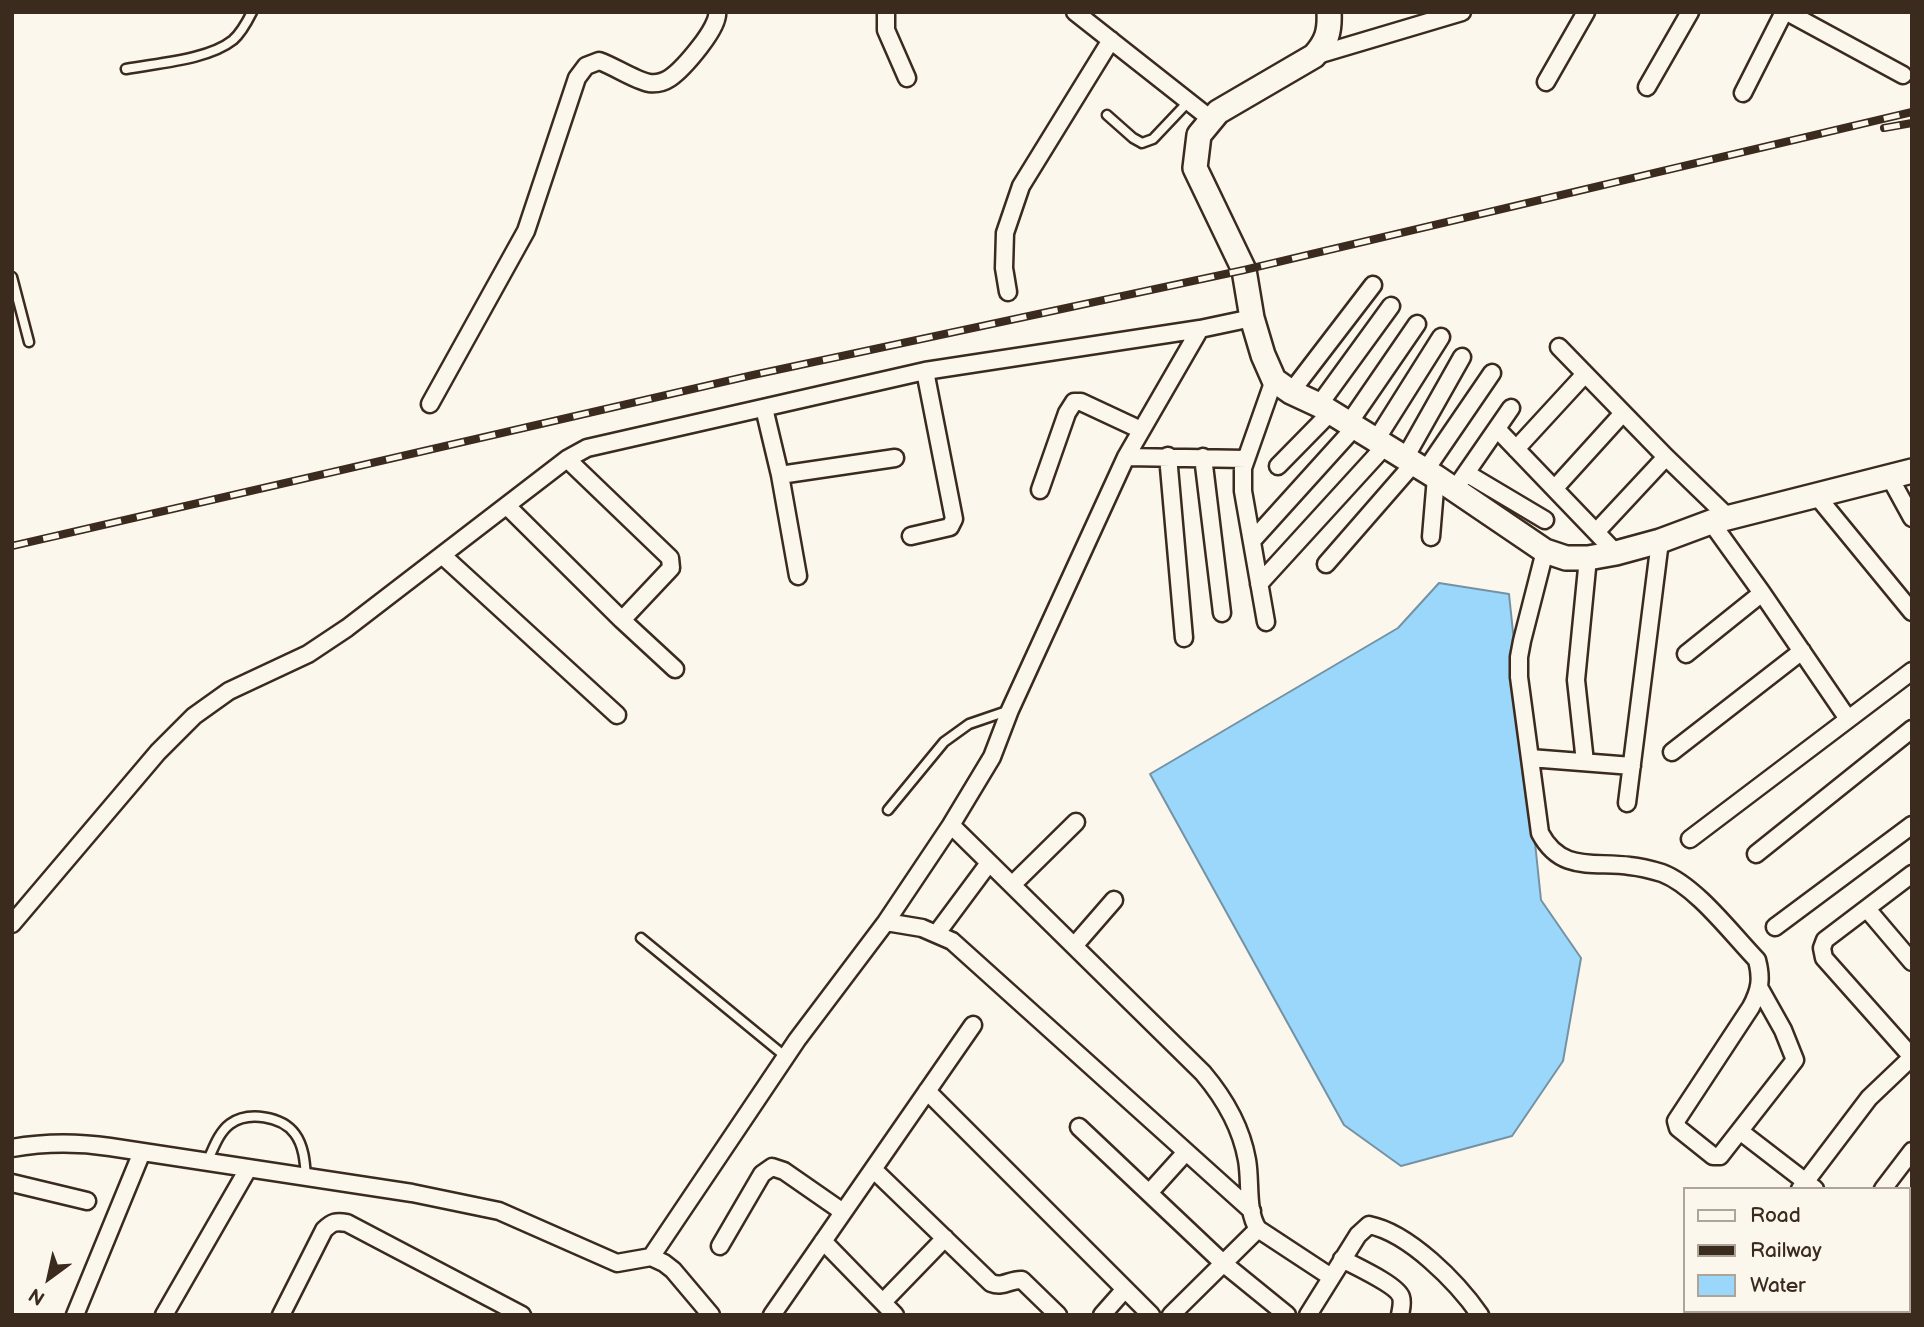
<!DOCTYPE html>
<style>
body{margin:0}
#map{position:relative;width:1924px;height:1327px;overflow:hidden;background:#fbf7ec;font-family:"Balsamiq Sans",sans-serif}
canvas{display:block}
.frame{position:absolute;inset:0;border:14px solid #3b2a1e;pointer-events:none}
.legend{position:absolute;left:1683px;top:1187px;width:228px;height:126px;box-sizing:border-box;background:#fbf7ec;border:2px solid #aea59a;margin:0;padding:9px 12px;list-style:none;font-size:21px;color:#3b2a1e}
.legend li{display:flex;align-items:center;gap:14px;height:35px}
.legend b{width:35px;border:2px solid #aea59a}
.north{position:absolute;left:14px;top:1243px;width:70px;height:70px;-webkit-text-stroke:5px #fbf7ec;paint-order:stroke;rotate:213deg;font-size:19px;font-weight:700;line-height:28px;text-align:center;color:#3b2a1e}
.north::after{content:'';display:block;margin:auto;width:24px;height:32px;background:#3b2a1e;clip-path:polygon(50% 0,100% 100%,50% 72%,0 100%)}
</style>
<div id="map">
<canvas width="1924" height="1327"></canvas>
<div class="frame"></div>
<ul class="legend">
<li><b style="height:9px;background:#fbf7ec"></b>Road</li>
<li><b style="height:9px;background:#3b2a1e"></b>Railway</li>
<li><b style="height:19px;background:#9ad7fb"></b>Water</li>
</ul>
<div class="north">N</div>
</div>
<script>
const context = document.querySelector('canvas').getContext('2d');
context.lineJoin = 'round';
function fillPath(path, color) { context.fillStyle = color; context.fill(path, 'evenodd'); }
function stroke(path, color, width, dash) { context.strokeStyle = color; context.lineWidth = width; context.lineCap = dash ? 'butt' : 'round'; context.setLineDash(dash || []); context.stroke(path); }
const water = new Path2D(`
 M1439 583 1509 594 1541 900 1581 958 1563 1061 1512 1136 1401 1166 1344 1125 1150 774 1398 628Z`);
const lane = new Path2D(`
 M126 69C157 63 208 60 233 40 241 33 247 22 252 12
 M1107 115 1133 138 1142 143 1153 139 1189 101
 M12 277 29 342
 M888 810 944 742 969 724 1007 711
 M641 938 786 1057
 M207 1162C213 1150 218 1133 230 1124 248 1111 282 1116 295 1134 304 1146 305 1163 306 1177`);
const street = new Path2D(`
 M886 12V30L907 78
 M1075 12 1212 120
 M1787 12 1903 75
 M1314 56 1462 12
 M1546 82 1586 12
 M1647 87 1690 12
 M1743 93 1784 12
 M1008 292 1004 268 1005 233 1021 186 1111 40
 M1559 347 1666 457 1730 519
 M1291 392 1373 285
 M430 404 526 231 577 78 586 66 599 61C614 66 634 80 649 83 657 84 664 82 670 78 683 69 720 27 717 12
 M1319 405 1391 306
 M764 408 780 475 798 576
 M1349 423 1417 324
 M1497 429 1616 553
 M1376 440 1441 337
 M1516 449 1585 374
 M1168 456 1184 638
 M1126 457 1246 459
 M1203 457 1222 613
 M1405 458 1462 357
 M567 459 670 558 671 568 622 620
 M1278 466 1331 412
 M1425 471 1492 373
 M1466 473 1545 520
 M780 475 895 458
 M1889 476 1912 518
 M1555 488 1623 413
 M1455 489 1511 408
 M1040 490 1067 413 1074 402H1081L1141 430
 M1816 495 1912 612
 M507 506 622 620 675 669
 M1711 522 1762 593 1848 719
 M1597 531 1666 457
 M911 536 950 527 954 519 925 371
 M1431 537 1436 477
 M1252 541 1355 427
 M1545 551 1522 641 1519 657V677L1540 833C1561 873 1594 861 1630 866 1640 867 1652 870 1662 873 1696 886 1731 933 1757 960 1762 979 1760 990 1751 1007L1676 1121 1678 1128 1713 1156H1720L1795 1060 1783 1030 1760 989
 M442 555 617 715
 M1326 564 1414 463
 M1259 584 1385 446
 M1266 622 1243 491V468L1274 380
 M1686 654 1762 593
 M1672 752 1802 651
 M1530 758 1632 766
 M1585 762 1576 680 1588 558
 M1627 803 1660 541
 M951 825 1203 1073C1225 1099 1241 1126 1247 1160 1251 1182 1246 1211 1258 1229L1331 1277
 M1690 839 1912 671
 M1756 854 1912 729
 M1012 885 1076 822
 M1867 909 1912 962
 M886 922 922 928 952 941 1252 1211
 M12 924 158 752 194 716 229 691 308 654 347 628 567 459 587 448 925 371 1200 329 1252 318
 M1775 927 1912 825
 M937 933 989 863
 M1074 946 1114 900
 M927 1091 1151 1315
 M1079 1127 1223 1263 1287 1315
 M1741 1132 1815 1189
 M12 1148C46 1142 76 1142 110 1147L412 1193 499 1211 617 1263 651 1257 664 1263 673 1270 711 1315
 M873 1169 991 1283C1004 1288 1010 1279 1022 1280L1058 1315
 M12 1183 87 1201
 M1800 1189 1869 1098 1912 1057 1824 958 1822 948 1825 940 1912 874
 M1883 1189 1912 1151
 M1149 1193 1186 1152
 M823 1241 895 1315
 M720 1246 762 1174 772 1167 784 1171 843 1212
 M651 1257 797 1040 886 922 951 825 992 757 1010 710 1126 457 1200 329
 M1342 1259C1355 1266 1397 1285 1401 1297 1403 1303 1401 1309 1400 1315
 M1908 1262 1912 1265
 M883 1302 945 1238
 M75 1315 142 1152
 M164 1315 248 1169
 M281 1315 324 1230C332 1222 336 1221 347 1223L522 1315
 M772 1315 973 1025
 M1102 1315 1125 1289
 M1171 1315 1258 1229
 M1308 1315 1358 1235 1369 1225C1409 1233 1457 1282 1480 1315`);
const secondary = new Path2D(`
 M1329 12C1330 31 1327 42 1314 56L1218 112 1199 135 1195 168 1244 270 1252 318 1263 355 1274 380 1291 392 1319 405 1436 477 1545 551 1566 558H1588L1616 553 1660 541 1711 522 1912 471`);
const rail = new Path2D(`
 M1884 128 1912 123
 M12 546 753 375 1244 270 1912 112`);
fillPath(water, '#9ad7fb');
stroke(water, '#7492a3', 2);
stroke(lane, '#3b2a1e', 13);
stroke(street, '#3b2a1e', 21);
stroke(secondary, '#3b2a1e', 28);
stroke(lane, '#fbf7ec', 8);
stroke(street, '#fbf7ec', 16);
stroke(secondary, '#fbf7ec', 23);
stroke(rail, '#3b2a1e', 8);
stroke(rail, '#fbf7ec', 5, [16]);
</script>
